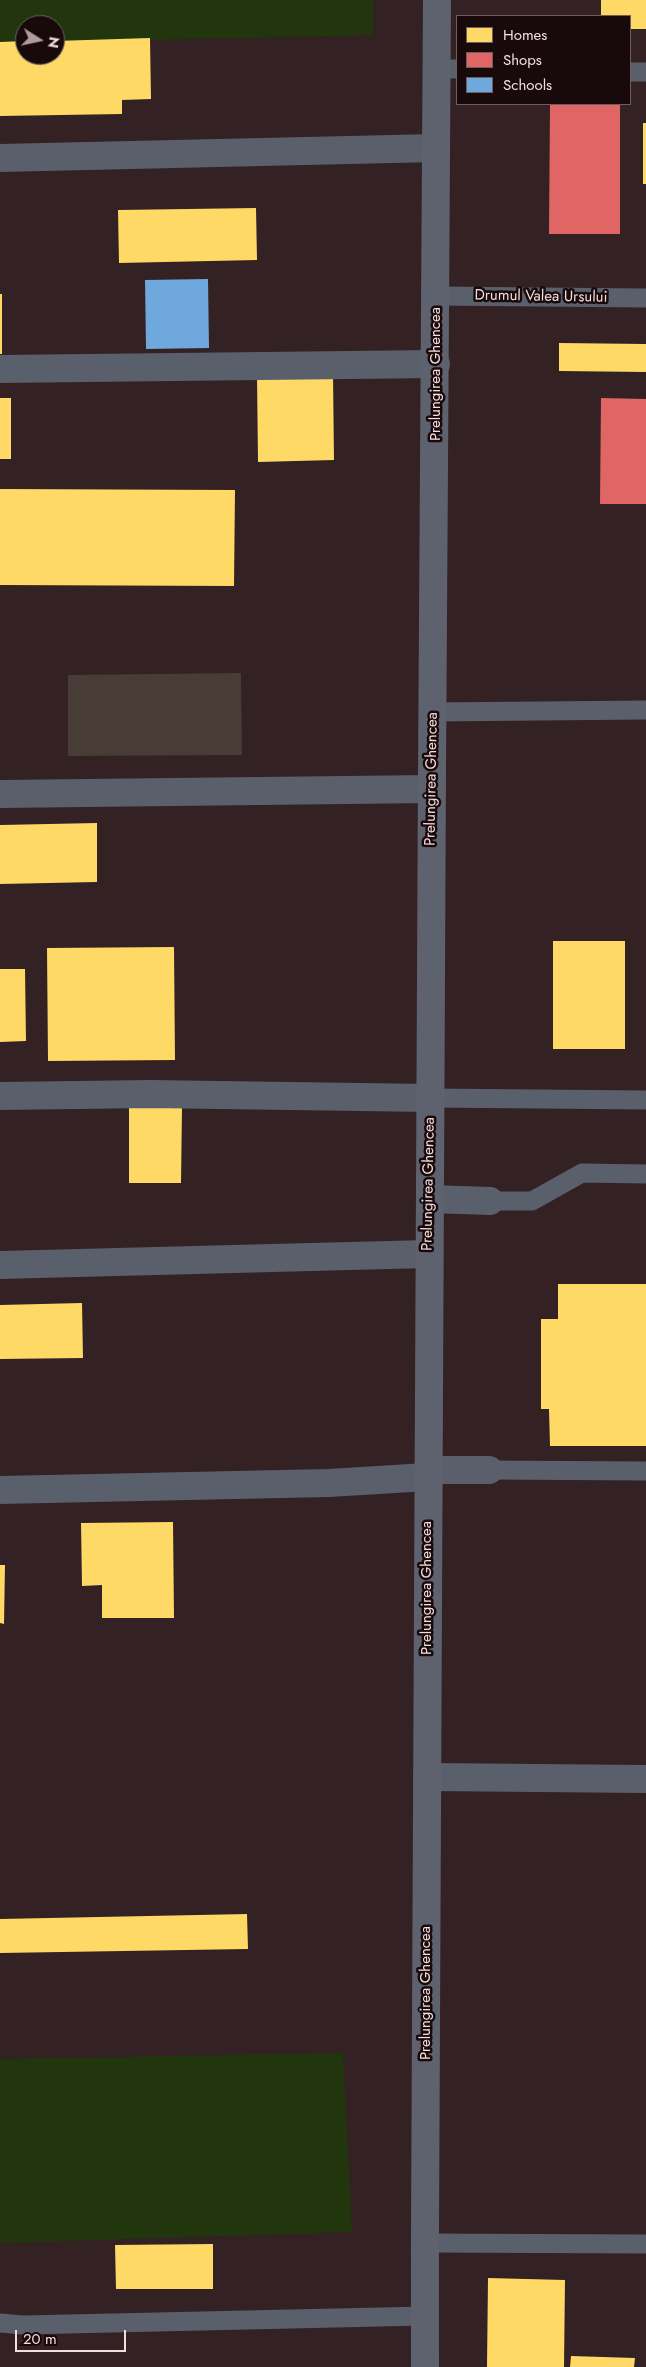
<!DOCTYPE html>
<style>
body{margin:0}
#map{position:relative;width:646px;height:2367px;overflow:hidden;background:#332123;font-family:Jost,sans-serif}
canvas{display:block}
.legend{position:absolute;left:456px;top:15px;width:175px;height:90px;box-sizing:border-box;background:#18090b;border:1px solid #705e5f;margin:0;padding:6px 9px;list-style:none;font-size:15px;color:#f5ddde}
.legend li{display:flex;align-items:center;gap:10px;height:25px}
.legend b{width:25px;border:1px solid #705e5f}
.north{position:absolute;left:15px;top:15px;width:50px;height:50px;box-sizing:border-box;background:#18090b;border:1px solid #705e5f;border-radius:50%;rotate:100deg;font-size:14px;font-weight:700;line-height:20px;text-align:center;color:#f5ddde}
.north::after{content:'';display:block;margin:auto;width:18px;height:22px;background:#b19b9d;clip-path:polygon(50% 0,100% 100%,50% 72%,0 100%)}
.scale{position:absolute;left:15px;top:2330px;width:111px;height:22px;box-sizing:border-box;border:2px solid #f5ddde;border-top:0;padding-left:6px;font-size:15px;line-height:18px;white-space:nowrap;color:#f5ddde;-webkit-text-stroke:4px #18090b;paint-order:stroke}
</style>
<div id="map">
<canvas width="646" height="2367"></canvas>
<ul class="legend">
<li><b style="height:14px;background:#ffd966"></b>Homes</li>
<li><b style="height:14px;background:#e06666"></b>Shops</li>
<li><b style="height:14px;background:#6fa8dc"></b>Schools</li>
</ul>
<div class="north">N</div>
<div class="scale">20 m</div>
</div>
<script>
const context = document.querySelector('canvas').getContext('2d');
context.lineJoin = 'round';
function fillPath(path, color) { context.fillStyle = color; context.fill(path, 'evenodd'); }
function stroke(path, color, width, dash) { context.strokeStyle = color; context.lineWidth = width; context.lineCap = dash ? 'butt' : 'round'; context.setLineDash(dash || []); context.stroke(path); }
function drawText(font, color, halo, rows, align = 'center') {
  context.font = font + ' Jost,sans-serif'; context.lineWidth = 5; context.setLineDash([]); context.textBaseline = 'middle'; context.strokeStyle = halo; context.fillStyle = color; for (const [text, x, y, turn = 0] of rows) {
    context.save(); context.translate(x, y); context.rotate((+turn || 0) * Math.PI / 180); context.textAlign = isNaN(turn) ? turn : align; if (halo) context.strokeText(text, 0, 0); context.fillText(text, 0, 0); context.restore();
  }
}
const green = new Path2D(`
 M0 0H373V35L55 42V25H25V42L0 43Z
 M343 2053 352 2232 0 2243V2059Z`);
const homes = new Path2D(`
 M601 0H646V29H630V16H601Z
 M150 38 151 99 122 100V114L0 116V42L25 41V55H55V41Z
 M643 123H646V184H643Z
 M256 208 257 260 119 263 118 210Z
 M0 294H2V354H0Z
 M559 343 646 344V372L559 371Z
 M333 375 334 460 258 462 257 376Z
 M0 398H11V459H0Z
 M0 489 235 490 234 586 0 585Z
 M97 823V882L0 884V825Z
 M553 941H625V1049H553Z
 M174 947 175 1060 48 1061 47 948Z
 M0 969H25L26 1041 0 1042Z
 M129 1107H182L181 1183H129Z
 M558 1284H646V1446H550L549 1409H541V1319H558Z
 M82 1303 83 1358 0 1359V1305Z
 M173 1522 174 1618H102V1585L82 1586 81 1523Z
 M0 1565H5L4 1624 0 1623Z
 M247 1914 248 1949 0 1953V1919Z
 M213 2244V2289H116L115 2245Z
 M488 2278 565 2280 564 2367H487Z
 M571 2356 635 2358 634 2367H570Z`);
const shops = new Path2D(`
 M620 104V234H549L550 105Z
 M601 398 646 399V504H600Z`);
const schools = new Path2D(`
 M208 279 209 348 146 349 145 280Z`);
const building = new Path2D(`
 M241 673 242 755 68 756V675Z`);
const lane = new Path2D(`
 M437 69H457
 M630 72H646
 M436 296 646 298
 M433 712 646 710
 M430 1098 646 1100
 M490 1201H532L582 1173 646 1174
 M489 1470 646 1471
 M425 2243 646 2244
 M0 2323 23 2325 425 2316`);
const street = new Path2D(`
 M0 158 436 148
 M0 369 436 364
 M0 794 432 789
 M0 1096 151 1094 430 1098
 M431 1199 490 1201
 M0 1265 428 1254
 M427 1470H489
 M0 1490 329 1483 427 1477
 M427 1777 646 1779`);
const secondary = new Path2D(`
 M425 2367C424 1578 433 789 437 0`);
const streetNames = [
 ["Drumul Valea Ursului",541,297,1],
 ["Prelungirea Ghencea",436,374,-90],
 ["Prelungirea Ghencea",432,779,-89],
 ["Prelungirea Ghencea",429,1184,-89],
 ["Prelungirea Ghencea",427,1588,-90],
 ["Prelungirea Ghencea",426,1993,-90]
];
fillPath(green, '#22360e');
fillPath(homes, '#ffd966');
fillPath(shops, '#e06666');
fillPath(schools, '#6fa8dc');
fillPath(building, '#483c37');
stroke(lane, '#5a606b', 19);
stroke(street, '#5a606b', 28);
stroke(secondary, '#5e626e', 28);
drawText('15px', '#f5ddde', '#18090b', streetNames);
</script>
